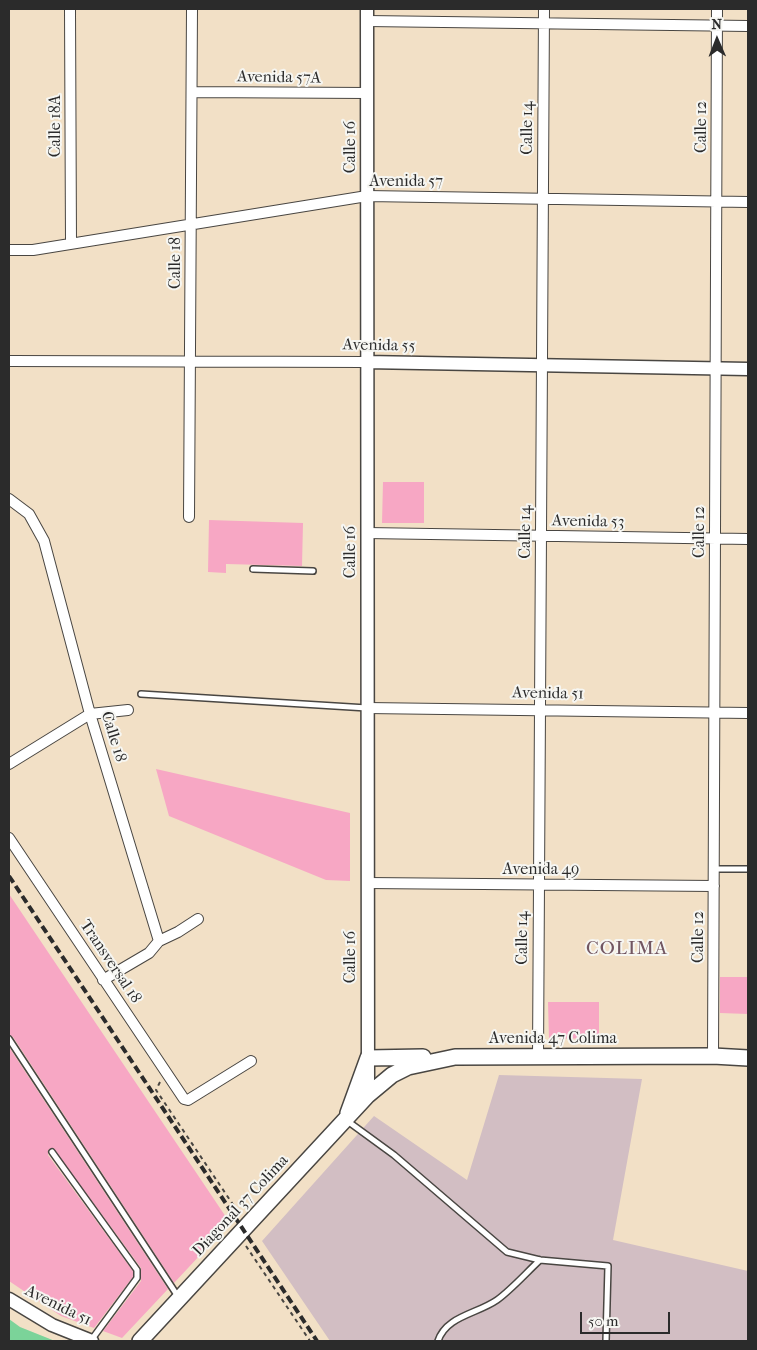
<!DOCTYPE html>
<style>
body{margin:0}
#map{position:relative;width:757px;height:1350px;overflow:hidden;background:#f2e0c6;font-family:"IM FELL French Canon",serif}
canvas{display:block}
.frame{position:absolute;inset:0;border:10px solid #2b2b2b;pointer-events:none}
.north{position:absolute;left:692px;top:15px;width:50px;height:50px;-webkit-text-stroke:4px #f6f6f2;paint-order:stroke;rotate:359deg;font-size:14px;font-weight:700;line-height:20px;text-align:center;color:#2b2b2b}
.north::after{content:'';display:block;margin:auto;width:18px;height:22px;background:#2b2b2b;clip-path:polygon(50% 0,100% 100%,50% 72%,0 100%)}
.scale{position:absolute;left:580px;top:1312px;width:90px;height:22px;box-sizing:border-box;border:2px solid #2b2b2b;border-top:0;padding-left:6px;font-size:15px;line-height:18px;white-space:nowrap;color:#2b2b2b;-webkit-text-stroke:4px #f6f6f2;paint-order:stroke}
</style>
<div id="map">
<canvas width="757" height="1350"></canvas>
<div class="frame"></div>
<div class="north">N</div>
<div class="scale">50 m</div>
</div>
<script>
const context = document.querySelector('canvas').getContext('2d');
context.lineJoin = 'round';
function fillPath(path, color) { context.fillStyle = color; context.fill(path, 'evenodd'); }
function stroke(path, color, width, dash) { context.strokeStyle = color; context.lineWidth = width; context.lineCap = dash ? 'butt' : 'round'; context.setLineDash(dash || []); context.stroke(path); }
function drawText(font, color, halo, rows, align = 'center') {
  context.font = font + ' "IM FELL French Canon",serif'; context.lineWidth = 4; context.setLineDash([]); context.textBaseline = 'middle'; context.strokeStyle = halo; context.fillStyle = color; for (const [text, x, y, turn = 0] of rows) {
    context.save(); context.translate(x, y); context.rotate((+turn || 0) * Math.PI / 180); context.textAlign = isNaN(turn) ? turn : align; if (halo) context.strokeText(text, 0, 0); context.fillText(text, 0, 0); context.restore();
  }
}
const industrial = new Path2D(`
 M499 1075 642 1079 613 1240 748 1271V1341H330L262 1241 374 1116 467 1180Z`);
const green = new Path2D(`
 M9 1319 20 1327 55 1341H9Z`);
const building = new Path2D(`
 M383 482H424V523H382Z
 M209 520 303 523 302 566 226 564V573L208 572Z
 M156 769 350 813V881L326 880 169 816Z
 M9 894 230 1223 174 1283 13 1037 9 1035Z
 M720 977H748V1014L720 1013Z
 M548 1002H599V1038L549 1039Z
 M9 1047 168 1289 122 1338 103 1331 141 1281V1268L53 1148 48 1150V1155L133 1271V1277L94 1328 61 1316 9 1281Z`);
const path = new Path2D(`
 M160 1082 156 1090 240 1215
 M246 1246 310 1341`);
const service = new Path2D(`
 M253 569 313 571
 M141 694 367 708
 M714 869H748
 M9 1039 179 1298
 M346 1120 394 1155 507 1252 540 1260 608 1266 606 1341
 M52 1152 137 1270V1278L92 1339
 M438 1341C446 1316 477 1314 497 1300 512 1289 526 1273 540 1260`);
const minor = new Path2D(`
 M70 9 71 243
 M367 21 748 26
 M192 92 367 93
 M9 250H33L367 196 748 202
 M9 361 366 362
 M9 499 29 514 44 541 90 714 159 941
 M189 517 192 9
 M367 533 748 539
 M367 708 748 713
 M9 764 90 714 128 710
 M9 838 184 1099 188 1100 251 1061
 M367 883 714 886
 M103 980 149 953 159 941 178 932 198 919
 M538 1056 544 9
 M713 1056 717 9`);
const tertiary = new Path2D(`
 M367 9 368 1095
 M366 362 748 369
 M9 1299 52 1325 92 1341`);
const secondary = new Path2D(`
 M348 1113 368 1058 423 1057
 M140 1341 368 1095 392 1075 408 1067 455 1057 713 1056 748 1058`);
const rail = new Path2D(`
 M9 876 317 1341`);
const streetNames = [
 ["Avenida 57A",279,78,1],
 ["Calle 18A",56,126,-90],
 ["Calle 12",702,127,-90],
 ["Calle 14",528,128,-90],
 ["Calle 16",351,147,-90],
 ["Avenida 57",406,182],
 ["Calle 18",176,263,-90],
 ["Avenida 55",379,346,1],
 ["Avenida 53",588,522,1],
 ["Calle 14",526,532,-90],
 ["Calle 12",700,532,-90],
 ["Calle 16",351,552,-90],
 ["Avenida 51",548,694,1],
 ["Calle 18",113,737,73],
 ["Avenida 49",541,870],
 ["Calle 12",699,937,-90],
 ["Calle 14",523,938,-90],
 ["Calle 16",351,957,-90],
 ["Transversal 18",110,962,56],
 ["Avenida 47 Colima",553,1039],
 ["Diagonal 37 Colima",241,1206,-47],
 ["Avenida 51",58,1306,26]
];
const quarterNames = [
 ["COLIMA",627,949]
];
fillPath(industrial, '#d2bec3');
fillPath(green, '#7bd399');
fillPath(building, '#f7a7c4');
stroke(service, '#494642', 8);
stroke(minor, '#494642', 12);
stroke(tertiary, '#494642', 15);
stroke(secondary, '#494642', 18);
stroke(path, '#494642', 2, [4, 4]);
stroke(service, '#fff', 5);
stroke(minor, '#fff', 10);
stroke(tertiary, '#fff', 12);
stroke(secondary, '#fff', 15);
stroke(rail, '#2b2b2b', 4, [8, 4]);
drawText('16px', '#2b2b2b', '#f6f6f2', streetNames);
context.letterSpacing = '1px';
drawText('19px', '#725661', '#f6f6f2', quarterNames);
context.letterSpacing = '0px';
</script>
